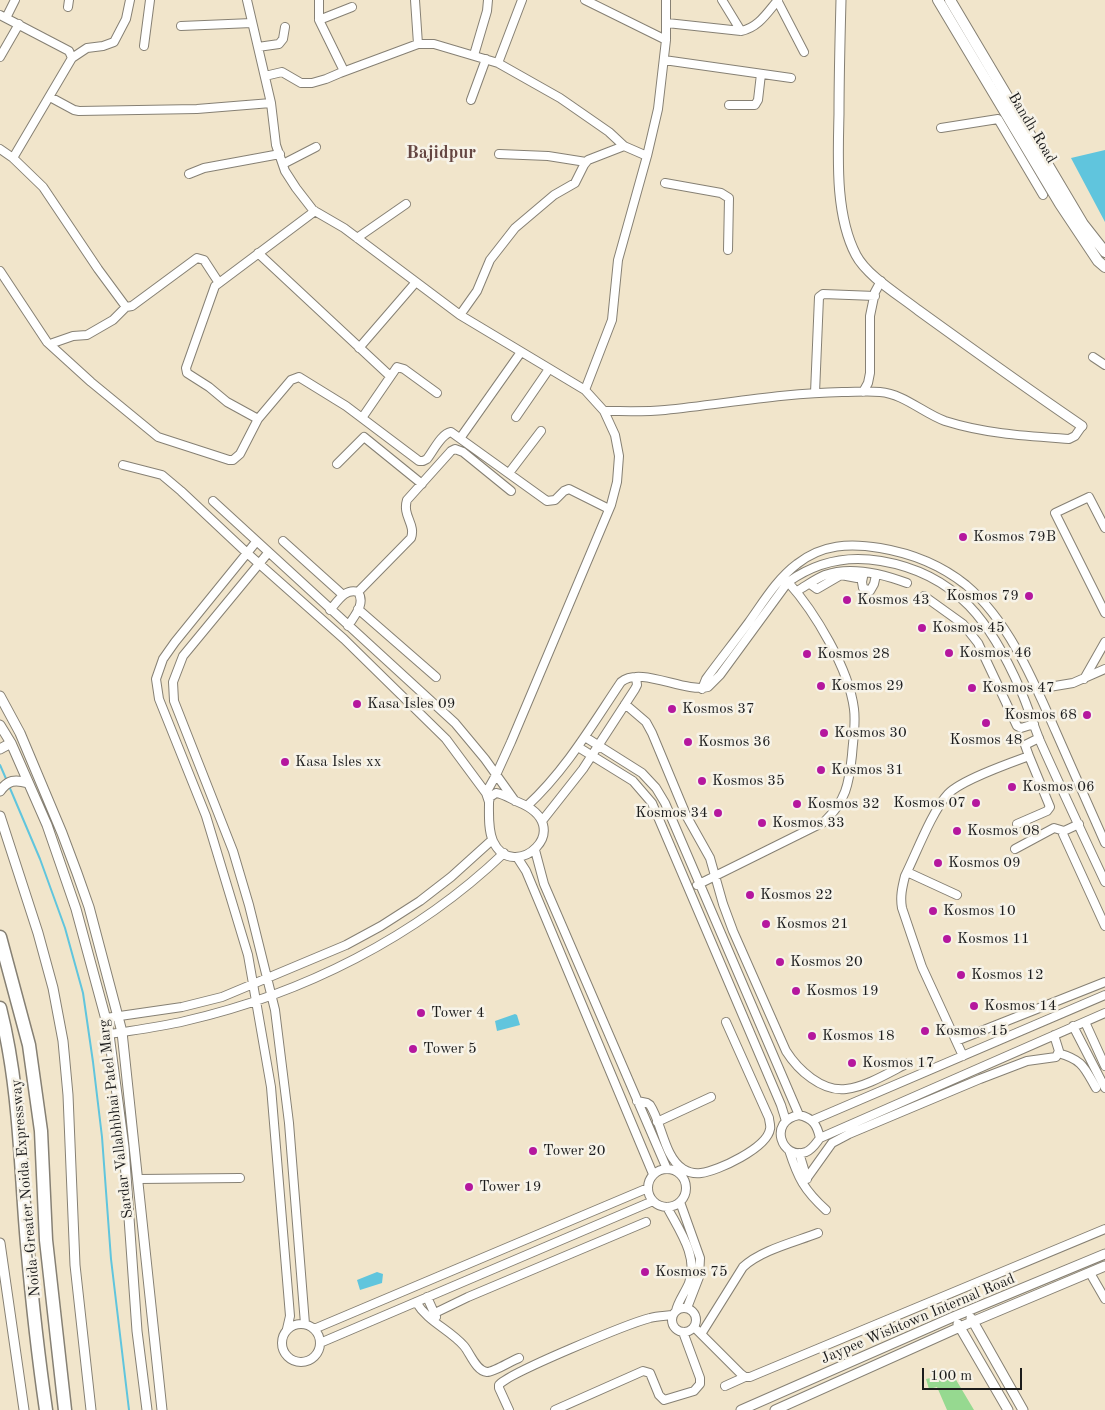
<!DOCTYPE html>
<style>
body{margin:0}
#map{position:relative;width:1105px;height:1410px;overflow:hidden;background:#f1e5cb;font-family:"Old Standard TT",serif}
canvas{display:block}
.scale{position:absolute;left:922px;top:1368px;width:100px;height:22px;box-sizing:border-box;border:2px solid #1c1c1c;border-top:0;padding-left:6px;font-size:15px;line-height:18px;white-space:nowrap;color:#1c1c1c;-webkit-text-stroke:4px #f7f3e8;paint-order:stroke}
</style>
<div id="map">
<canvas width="1105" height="1410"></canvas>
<div class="scale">100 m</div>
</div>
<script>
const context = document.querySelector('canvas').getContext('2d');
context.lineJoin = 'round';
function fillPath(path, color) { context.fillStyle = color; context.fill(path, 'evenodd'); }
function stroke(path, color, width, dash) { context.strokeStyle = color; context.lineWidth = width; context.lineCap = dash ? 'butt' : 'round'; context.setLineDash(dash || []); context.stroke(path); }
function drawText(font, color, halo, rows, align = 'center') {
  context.font = font + ' "Old Standard TT",serif'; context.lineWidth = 5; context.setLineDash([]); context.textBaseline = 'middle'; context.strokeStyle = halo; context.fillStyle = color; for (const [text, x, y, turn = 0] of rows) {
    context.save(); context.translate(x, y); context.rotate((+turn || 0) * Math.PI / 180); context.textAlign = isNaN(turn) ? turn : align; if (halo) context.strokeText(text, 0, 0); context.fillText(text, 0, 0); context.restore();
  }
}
const green = new Path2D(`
 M952 1373 974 1410H947L937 1387 929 1389 926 1379Z`);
const water = new Path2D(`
 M1105 150V222L1071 158Z
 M515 1014 517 1015 520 1025 497 1031 495 1021Z
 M377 1272 383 1274 382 1283 360 1290 357 1280Z`);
const stream = new Path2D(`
 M0 765 7 781
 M9 786 40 859 65 928 83 993 93 1062 102 1137 111 1259 129 1410`);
const minor = new Path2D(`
 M247 0 271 103 276 145 285 171 296 188 313 210 344 228 460 315 585 390 604 411 615 435 619 456 617 482 611 505 511 742 496 775 486 793
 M319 0V20L344 71
 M415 0 418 44
 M585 0 666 40
 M722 0 741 31
 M777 0 804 52
 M68 7 69 0
 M0 15 69 51 72 58 13 158 0 149
 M6 18 15 0
 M319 20 352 7
 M667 23 741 31C758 28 767 13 778 0
 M181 26 252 23
 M144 46 150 0
 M258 47 279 44 283 39 285 27
 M474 55 487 11 488 0
 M0 57 19 24
 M72 58 87 48 103 46 114 42 126 19 130 0
 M664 60 791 78
 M498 63 522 0
 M265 76 282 72 301 83H312L326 79 340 73 418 44H434L498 63 560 98 609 132 624 146 647 156
 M50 97 74 110 79 111 197 109 271 103
 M471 100 486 59
 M729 105H755L758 100 761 74
 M941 128 998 119 1043 195
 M499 154 548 156 586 162
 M13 158 43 187 98 269 126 307 132 306 197 258 204 260 219 283
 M283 164 316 147
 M189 174 204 168 280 154
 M665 183 721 193 729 198 728 250
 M357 238 406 204
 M258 253 390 376
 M0 271 47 342 91 382 158 437 229 460H233L240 454 258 419 291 380 299 377 346 406 419 461H423L427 459C434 450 441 434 451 432L547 501 555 500 564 491 569 489 609 509
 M460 315 477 291 490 260 515 228 554 195 575 183 584 165 588 160 624 146
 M50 344 73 336 87 335 113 320 126 307
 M359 348 416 282
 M1093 357 1105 365
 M585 390 612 320 618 260 647 156 658 109 666 40V0
 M863 392 868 383 870 373V316L875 292 881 281
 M815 393 819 297 823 294 875 296
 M604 411C624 411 645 412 665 410 724 404 783 393 842 392 855 392 868 391 880 392 904 394 923 413 945 421 986 434 1027 436 1069 439L1075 436 1082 426
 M516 417 549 369
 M362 418 397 367 404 369 437 393
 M258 419 227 402 209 387 187 373 186 368 215 286 315 211
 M461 437 521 352
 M337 464 364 437 422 484
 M123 465 162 475 181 491 247 553 344 639 446 739 486 793 489 802
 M509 473 541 431
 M213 501 455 723 485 759 515 801
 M1105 528 1089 497 1055 513 1105 613
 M283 541 343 595
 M256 542 175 642 163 659 156 679 159 699 206 816 248 955 271 1087 290 1316 287 1329
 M268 553 183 656 173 682 174 701 233 851 249 905 275 1010 289 1123 305 1324
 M864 572 862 582 863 588 870 591 874 584 876 575
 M810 584 817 589 841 575 857 578
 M797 591C806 586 815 579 825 575 850 566 883 574 907 583
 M358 592 411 538C416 524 402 516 407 500L451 451 455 449 463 452 511 491
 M924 596 963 624 978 643 1017 726 1021 728 1034 724
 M358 609 436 677
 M330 610C338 601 345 588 358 592 366 604 354 616 348 626
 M1084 679 1105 642
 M702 689 706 679C720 660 735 641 749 622 764 601 777 579 797 564 822 544 850 543 880 548 910 553 941 565 966 585 1009 621 1034 682 1056 732 1072 769 1089 806 1105 843
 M1037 689 1073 683 1105 669
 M625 704 646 722 652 733 687 817 710 858 723 904 733 931 786 1051C798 1070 822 1092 846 1089 866 1087 890 1072 908 1063
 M585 737 642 773 656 788 665 803 799 1115
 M578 747 633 781 652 803 781 1105 786 1121
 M1029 756 1025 745 1039 738
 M496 793C504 794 511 799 518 802 580 827 513 885 493 841 488 830 489 814 489 802L490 797Z
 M527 806C566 770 592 725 621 682 641 666 684 693 708 687L720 675 788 582C816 562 847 555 881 561 958 574 992 624 1021 691 1028 707 1033 724 1040 741 1061 788 1083 835 1105 882
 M542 821 583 769 635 689 637 685 636 677
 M1079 824 1064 831 1063 834 1105 926
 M1015 849 1054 828 1064 831
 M535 850 544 884 667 1169
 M517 857 526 871 653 1174
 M907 872 957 895
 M697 885 824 822C846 801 849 784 852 755 853 740 856 724 854 709 849 669 815 612 788 582
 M106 1018 182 1007 222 997 346 945 381 926 420 901 451 877 492 840
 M1085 1022 1105 1066
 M1073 1026 1105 1088
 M110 1034C135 1030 160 1027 185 1021 303 994 416 937 504 853
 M956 1041 1105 982
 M1058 1053C1083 1060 1084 1067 1096 1088
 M963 1056 922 967 902 908C900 897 902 888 905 876 916 854 932 811 948 794 961 780 1010 763 1029 756L1050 807 1047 811 1017 824
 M637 1101 647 1103 650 1105C662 1123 664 1157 683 1169 688 1172 695 1174 701 1173 718 1171 767 1148 770 1129 771 1126 769 1121 769 1118L726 1022
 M799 1115C813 1118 817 1125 820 1138 816 1143 813 1149 806 1152 782 1161 767 1121 799 1115Z
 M813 1120 1105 995
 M657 1122 711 1097
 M820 1138 1105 1013
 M789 1150C798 1178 804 1190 826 1210
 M799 1153 807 1179
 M648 1188a19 19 0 1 1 38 0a19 19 0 1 1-38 0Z
 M807 1178 832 1143 849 1134 980 1079 1027 1061 1056 1057 1059 1051 1054 1035
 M139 1179 240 1178
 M680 1202 700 1258 699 1277 687 1308
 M667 1207C679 1230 699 1257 689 1283 685 1293 678 1301 676 1311
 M1090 1273 1105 1299
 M427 1297 436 1317
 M416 1302C428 1322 449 1329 464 1346 470 1353 476 1371 487 1372 494 1372 511 1361 519 1358
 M672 1320a12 12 0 1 1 24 0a12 12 0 1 1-24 0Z
 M435 1313 468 1297 646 1222
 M282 1343a19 19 0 1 1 38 0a19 19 0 1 1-38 0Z
 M694 1327 700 1333 703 1331 743 1267C761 1250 795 1242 818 1233
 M314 1329 648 1188
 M700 1333 741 1374 745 1377H750L1105 1229
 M320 1343 653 1201
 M725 1386 745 1377
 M509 1410 499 1388V1385C508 1373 630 1323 650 1318 657 1316 665 1316 673 1315
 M555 1410 643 1371 650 1373 659 1395 664 1400 694 1391 700 1384V1378L683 1332`);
const tertiary = new Path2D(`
 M841 0C840 38 839 76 839 114 838 158 835 215 856 255 867 276 899 295 918 310 972 349 1026 388 1082 426
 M0 696 20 733 62 833 77 873 89 907 122 1032 162 1410
 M0 725 11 743 47 825 76 909 108 1027 124 1147 137 1331 147 1410
 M0 749 11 743
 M0 791C8 780 15 779 28 783
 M0 816 38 933 53 988 63 1041 68 1095 75 1265 91 1410
 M0 1243 24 1410
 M971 1318 1023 1410
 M958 1324 1008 1410
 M741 1410 953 1317 1105 1254
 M775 1410 960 1327 1105 1266`);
const secondary = new Path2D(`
 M938 0 1060 204 1098 261 1105 267
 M950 0 1083 224 1105 252`);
const trunk = new Path2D(`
 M0 937 29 1045 41 1131 46 1240 65 1410
 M0 1008C20 1087 20 1164 27 1244 32 1300 38 1355 46 1410`);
const markers = [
 [963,537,5,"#b5179e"],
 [1029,596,5,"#b5179e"],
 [847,600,5,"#b5179e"],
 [922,628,5,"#b5179e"],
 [949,653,5,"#b5179e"],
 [807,654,5,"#b5179e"],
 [821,686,5,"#b5179e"],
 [972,688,5,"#b5179e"],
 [357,704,5,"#b5179e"],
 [672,709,5,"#b5179e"],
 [1087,715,5,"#b5179e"],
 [986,723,5,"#b5179e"],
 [824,733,5,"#b5179e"],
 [688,742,5,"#b5179e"],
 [285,762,5,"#b5179e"],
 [821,770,5,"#b5179e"],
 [702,781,5,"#b5179e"],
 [1012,787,5,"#b5179e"],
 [976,803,5,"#b5179e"],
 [797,804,5,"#b5179e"],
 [718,813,5,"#b5179e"],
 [762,823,5,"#b5179e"],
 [957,831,5,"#b5179e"],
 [938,863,5,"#b5179e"],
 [750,895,5,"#b5179e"],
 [933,911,5,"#b5179e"],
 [766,924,5,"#b5179e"],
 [947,939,5,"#b5179e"],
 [780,962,5,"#b5179e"],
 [961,975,5,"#b5179e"],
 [796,991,5,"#b5179e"],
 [974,1006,5,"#b5179e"],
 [421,1013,5,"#b5179e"],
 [925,1031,5,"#b5179e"],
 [812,1036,5,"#b5179e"],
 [413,1049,5,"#b5179e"],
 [852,1063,5,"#b5179e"],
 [533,1151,5,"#b5179e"],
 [469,1187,5,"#b5179e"],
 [645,1272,5,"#b5179e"]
];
const streetNames = [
 ["Bandh Road",1032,128,59],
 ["Sardar Vallabhbhai Patel Marg",116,1119,-97],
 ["Noida-Greater Noida Expressway",26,1188,-95],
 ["Jaypee Wishtown Internal Road",918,1319,-23]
];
const poiNames = [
 ["Kosmos 79B",973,537],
 ["Kosmos 79",1019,596,"right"],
 ["Kosmos 43",857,600],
 ["Kosmos 45",932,628],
 ["Kosmos 46",959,653],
 ["Kosmos 28",817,654],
 ["Kosmos 29",831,686],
 ["Kosmos 47",982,688],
 ["Kasa Isles 09",367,704],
 ["Kosmos 37",682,709],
 ["Kosmos 68",1077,715,"right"],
 ["Kosmos 30",834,733],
 ["Kosmos 48",986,740,"center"],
 ["Kosmos 36",698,742],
 ["Kasa Isles xx",295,762],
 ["Kosmos 31",831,770],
 ["Kosmos 35",712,781],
 ["Kosmos 06",1022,787],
 ["Kosmos 07",966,803,"right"],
 ["Kosmos 32",807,804],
 ["Kosmos 34",708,813,"right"],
 ["Kosmos 33",772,823],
 ["Kosmos 08",967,831],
 ["Kosmos 09",948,863],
 ["Kosmos 22",760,895],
 ["Kosmos 10",943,911],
 ["Kosmos 21",776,924],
 ["Kosmos 11",957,939],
 ["Kosmos 20",790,962],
 ["Kosmos 12",971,975],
 ["Kosmos 19",806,991],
 ["Kosmos 14",984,1006],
 ["Tower 4",431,1013],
 ["Kosmos 15",935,1031],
 ["Kosmos 18",822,1036],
 ["Tower 5",423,1049],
 ["Kosmos 17",862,1063],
 ["Tower 20",543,1151],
 ["Tower 19",479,1187],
 ["Kosmos 75",655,1272]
];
const quarterNames = [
 ["Bajidpur",441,153]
];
fillPath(green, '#96d990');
fillPath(water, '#60c5dd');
stroke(stream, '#60c5dd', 2);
stroke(minor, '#868074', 10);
stroke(tertiary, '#868074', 11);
stroke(secondary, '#868074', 12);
stroke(trunk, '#868074', 15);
stroke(minor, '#fff', 8);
stroke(tertiary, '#fff', 9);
stroke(secondary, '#fff', 10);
stroke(trunk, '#fff', 12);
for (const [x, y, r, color] of markers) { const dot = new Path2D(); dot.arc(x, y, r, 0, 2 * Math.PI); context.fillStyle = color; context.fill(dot); stroke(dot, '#f7f3e8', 2); }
drawText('15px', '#1c1c1c', '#f7f3e8', streetNames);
drawText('15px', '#1c1c1c', '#f7f3e8', poiNames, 'left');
drawText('bold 18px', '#654642', '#f7f3e8', quarterNames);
</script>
